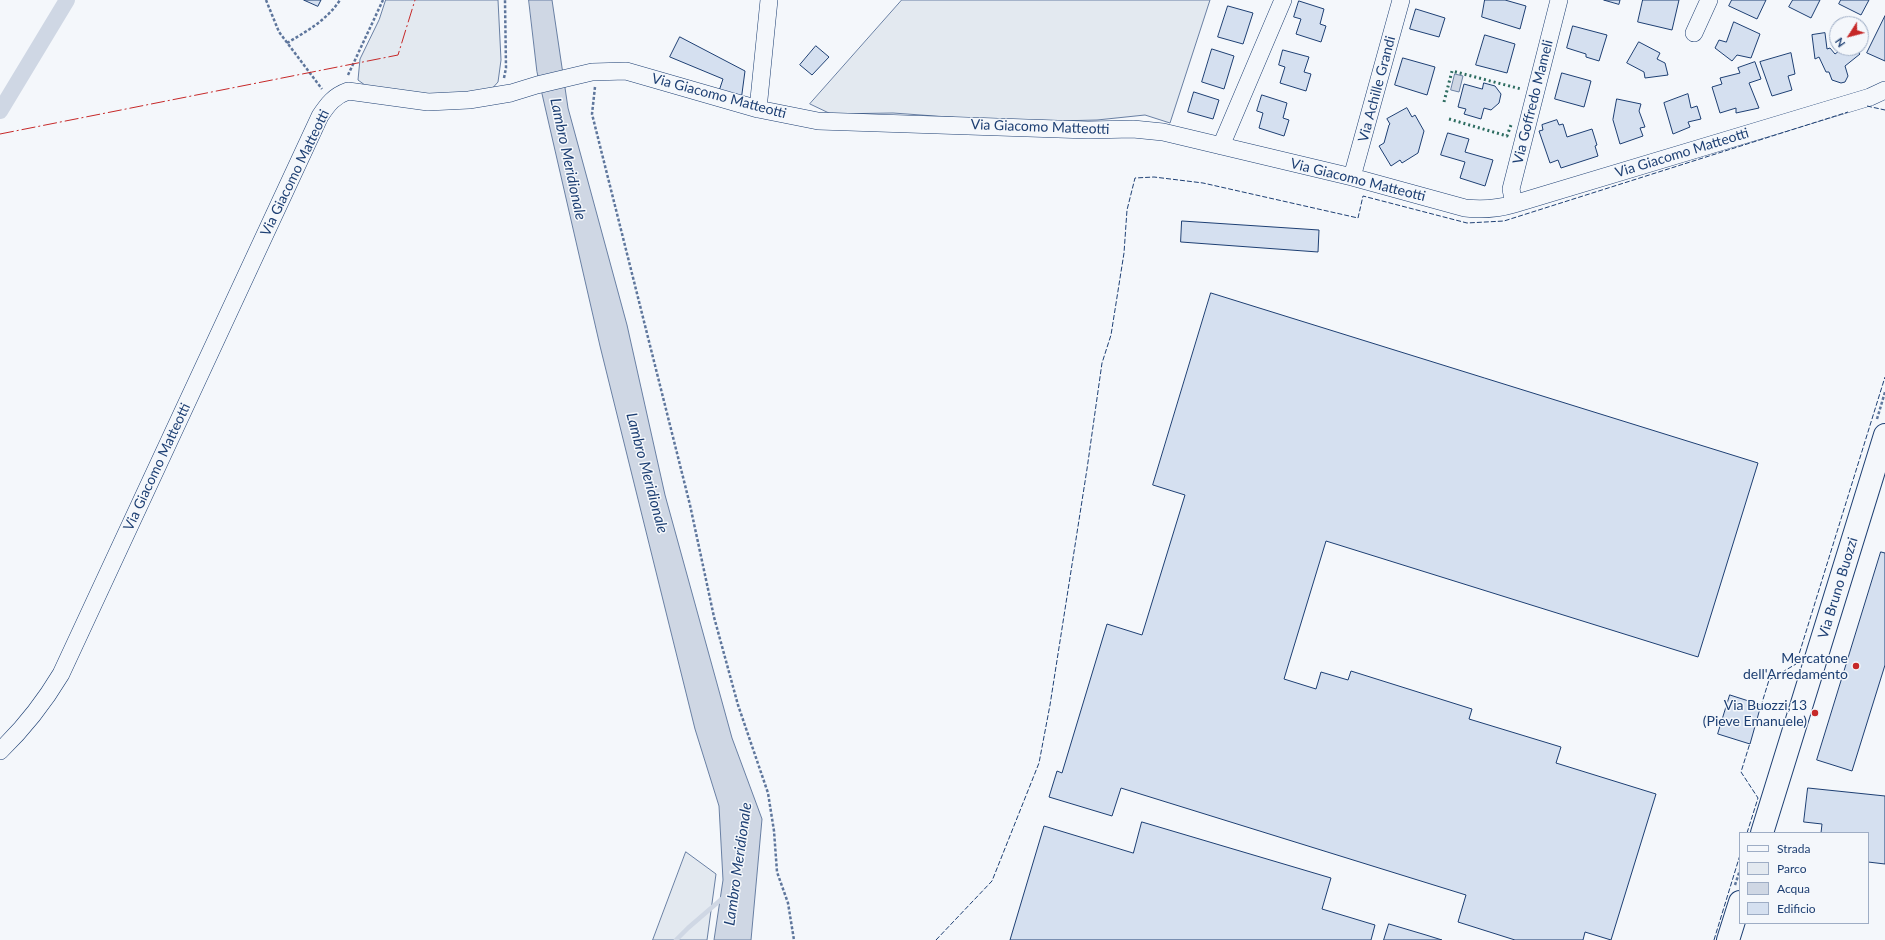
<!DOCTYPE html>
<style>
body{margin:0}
#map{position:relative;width:1885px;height:940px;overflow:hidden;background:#f4f7fb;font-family:Lato,sans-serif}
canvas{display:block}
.legend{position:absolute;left:1739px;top:832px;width:130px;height:92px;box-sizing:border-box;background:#f4f7fb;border:1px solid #9eadc5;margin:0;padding:5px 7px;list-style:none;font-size:12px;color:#1d3f73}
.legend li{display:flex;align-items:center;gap:8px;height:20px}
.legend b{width:20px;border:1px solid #9eadc5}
.north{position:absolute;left:1829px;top:16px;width:40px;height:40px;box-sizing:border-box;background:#f4f7fb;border:1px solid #9eadc5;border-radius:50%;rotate:234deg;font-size:11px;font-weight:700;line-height:16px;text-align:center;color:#1d3f73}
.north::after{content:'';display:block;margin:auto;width:14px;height:18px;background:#c62828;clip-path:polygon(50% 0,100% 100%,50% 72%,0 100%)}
</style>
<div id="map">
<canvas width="1885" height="940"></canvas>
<ul class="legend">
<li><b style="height:5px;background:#f4f7fb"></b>Strada</li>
<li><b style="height:11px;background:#e3e9f0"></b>Parco</li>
<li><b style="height:11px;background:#cfd7e4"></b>Acqua</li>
<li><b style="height:11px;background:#d5e0f0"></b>Edificio</li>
</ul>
<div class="north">N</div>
</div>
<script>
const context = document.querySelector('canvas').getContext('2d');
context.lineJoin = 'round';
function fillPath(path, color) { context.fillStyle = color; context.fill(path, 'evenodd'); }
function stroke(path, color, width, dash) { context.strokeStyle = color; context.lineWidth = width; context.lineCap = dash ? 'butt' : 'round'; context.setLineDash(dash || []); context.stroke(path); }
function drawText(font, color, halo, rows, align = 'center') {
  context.font = font + ' Lato,sans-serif'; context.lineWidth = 3; context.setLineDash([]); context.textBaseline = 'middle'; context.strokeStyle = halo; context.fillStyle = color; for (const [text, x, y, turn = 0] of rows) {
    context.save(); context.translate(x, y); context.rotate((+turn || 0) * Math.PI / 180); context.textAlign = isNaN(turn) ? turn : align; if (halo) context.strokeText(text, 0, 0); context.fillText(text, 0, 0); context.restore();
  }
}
const green = new Path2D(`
 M386 0H498L501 60 498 82 489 92 441 96 369 88 358 80 360 59 379 20Z
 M902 0H1210L1170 123 1145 115 1097 120 1018 122 893 113 831 114 810 104Z
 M686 852 716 874 707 940H653Z`);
const water = new Path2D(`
 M529 0H552L568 108 627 325 665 495 732 738 762 819 751 940H714L723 880 719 806 695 729 600 346 537 72Z
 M1455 74 1463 76 1459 92 1451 90Z`);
const stream = new Path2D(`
 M676 940 688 928 724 897`);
const canal = new Path2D(`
 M0 111 67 0`);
const building = new Path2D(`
 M304 0H321L318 6Z
 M1485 0H1505L1526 6 1520 29 1482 17Z
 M1604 0H1620L1619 4Z
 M1643 0H1679L1672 30 1638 22Z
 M1732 0H1766L1757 19 1729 6Z
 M1793 0H1820L1811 18 1789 7Z
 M1841 0H1869L1861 15 1839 4Z
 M1299 1 1324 9 1320 24 1326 26 1321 42 1296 34 1301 19 1294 17Z
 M1228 6 1253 13 1243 44 1218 37Z
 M1416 9 1445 18 1439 37 1410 29Z
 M1885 16V61L1867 53Z
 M1734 22 1760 34 1751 58 1737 55 1732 61 1715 48 1719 40 1726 42Z
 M1573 26 1607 35 1599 61 1586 57V54L1567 48Z
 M1825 33 1827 49 1830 48 1835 54 1843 48H1855L1860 54 1845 66 1848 76 1845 82 1841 83 1832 80 1829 72H1826L1819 57 1815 59 1812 35Z
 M1485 35 1515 44 1507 73 1476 65Z
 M680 37 745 71 741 101 719 91 723 79 670 57Z
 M1639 42 1660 53 1657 59 1665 63 1668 75 1645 78 1644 72 1627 63Z
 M816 46 829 57 812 75 800 65Z
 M1212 49 1234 56 1224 89 1202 82Z
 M1283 50 1309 57 1304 72 1311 74 1306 91 1280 83 1285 67 1279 65Z
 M1791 53 1795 74 1788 76 1792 90 1772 96 1760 62Z
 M1403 58 1435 67 1427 95 1395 85Z
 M1755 62 1761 79 1749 83 1759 108 1736 113V108L1720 113 1712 87 1722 84 1720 78 1740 73 1738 68Z
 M1562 73 1591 81 1584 107 1555 99Z
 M1484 83 1495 86 1501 94 1499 103 1491 110 1484 108 1481 119 1464 114 1466 109 1458 107 1464 84 1482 89Z
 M1194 92 1219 100 1213 119 1188 112Z
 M1688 94 1691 108 1697 106 1701 119 1688 122 1690 127 1673 134 1664 103Z
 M1262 95 1287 103 1283 118 1289 120 1284 136 1259 128 1263 113 1257 111Z
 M1617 99 1641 104 1639 111 1645 127 1640 128 1643 136 1620 144 1613 120Z
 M1407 108 1412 117 1415 115 1424 131 1418 153 1402 163 1400 160 1391 166 1379 146 1384 143 1389 125 1390 124 1387 119Z
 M1557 120 1559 125 1563 124 1567 137 1592 129 1597 145 1595 146 1598 156 1561 168 1558 160 1550 163 1539 131 1543 130 1542 125Z
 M1448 133 1469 139 1465 152 1493 160 1485 186 1460 178 1465 162 1441 155Z
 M1182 221 1319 230 1318 252 1181 242Z
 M1211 293 1758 463 1698 657 1326 541 1284 679 1316 689 1321 672 1348 680 1351 671 1472 709 1469 719 1561 747 1556 763 1656 794 1611 940 1585 932 1583 940H1515L1458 922 1466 895 1121 788 1112 816 1049 797 1057 771 1062 773 1107 624 1142 635 1185 495 1153 485Z
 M1881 552 1885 553V665L1852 771 1817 760Z
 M1730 695 1761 705 1750 744 1718 734Z
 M1808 788 1885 796V864L1868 862V833H1821L1822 824 1804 822Z
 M1142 822 1331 878 1322 909 1375 925 1371 940H1010L1044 826 1133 853Z
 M1389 924 1426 935 1442 940H1384Z`);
const path = new Path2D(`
 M266 0 279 32 322 89
 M287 43C307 31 327 20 340 0
 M348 75 383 0
 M504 78 506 68 505 0
 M595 87 592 114 690 505 714 617 738 705 768 793 774 831 777 872 788 903 794 940
 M1877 419 1885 392
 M1735 885 1740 870`);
const minor = new Path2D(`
 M1694 33 1709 0
 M758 109 769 0
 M1221 146 1283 0
 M1352 177 1401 0
 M1514 204 1511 189 1559 0
 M0 751C25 727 43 704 61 674L320 116C328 104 334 96 348 91L428 102 469 100 511 93 537 85 592 72 626 71 758 109 818 121 1088 130 1133 129 1163 132 1352 177 1465 208C1483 210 1497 209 1514 204L1870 97 1885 90`);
const major = new Path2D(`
 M1762 833 1885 435
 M1728 940 1740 902`);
const hedge = new Path2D(`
 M1444 102 1452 71 1521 89
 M1449 119 1507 136 1511 125`);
const fence = new Path2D(`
 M1867 106 1885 110
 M1761 706 1769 680 1796 664 1885 377
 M1747 833 1758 798 1741 772 1750 743
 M936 940 992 881 1039 763 1050 705 1087 469 1102 363 1111 335 1124 253 1127 210 1135 178 1154 177 1203 183 1358 218 1363 196 1467 223 1504 221 1848 112
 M1714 940 1740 855`);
const power = new Path2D(`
 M0 134 398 55 415 0`);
const markers = [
 [1856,666,4,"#c62828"],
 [1815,713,4,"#c62828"]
];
const streetNames = [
 ["Via Achille Grandi",1377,89,-75],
 ["Via Giacomo Matteotti",719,96,15],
 ["Via Goffredo Mameli",1533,102,-76],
 ["Via Giacomo Matteotti",1040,127,2],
 ["Via Giacomo Matteotti",1682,153,-17],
 ["Via Giacomo Matteotti",295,173,-64],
 ["Via Giacomo Matteotti",1358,180,14],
 ["Via Giacomo Matteotti",157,467,-65],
 ["Via Bruno Buozzi",1838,588,-73]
];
const poiNames = [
 ["Mercatone",1848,658],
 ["dell'Arredamento",1848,674],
 ["Via Buozzi,13",1807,705],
 ["(Pieve Emanuele)",1807,721]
];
const waterNames = [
 ["Lambro Meridionale",568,159,78],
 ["Lambro Meridionale",647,473,75],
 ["Lambro Meridionale",738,864,-82]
];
fillPath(green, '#e3e9f0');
stroke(green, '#687fa3', 1);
fillPath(water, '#cfd7e4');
stroke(water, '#687fa3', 1);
stroke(stream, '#cfd7e4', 4.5);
stroke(canal, '#cfd7e4', 16);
fillPath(building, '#d5e0f0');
stroke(building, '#1d3f73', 1);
stroke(minor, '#1d3f73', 18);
stroke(major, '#1d3f73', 24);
stroke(path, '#5e769c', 2.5, [3, 2]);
stroke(minor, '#f4f7fb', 17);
stroke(major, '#f4f7fb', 22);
stroke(hedge, '#2c6c60', 3, [2, 3]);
stroke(fence, '#1d3f73', 1, [5, 2]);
stroke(power, '#c62828', 1, [14, 3, 2, 3]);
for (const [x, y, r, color] of markers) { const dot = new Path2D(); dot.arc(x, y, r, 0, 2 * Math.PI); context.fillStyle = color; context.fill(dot); stroke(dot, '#f4f7fb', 1.5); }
drawText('14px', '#1d3f73', '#f4f7fb', streetNames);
drawText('14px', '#1d3f73', '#f4f7fb', poiNames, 'right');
drawText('italic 15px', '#1d3f73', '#f4f7fb', waterNames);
</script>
